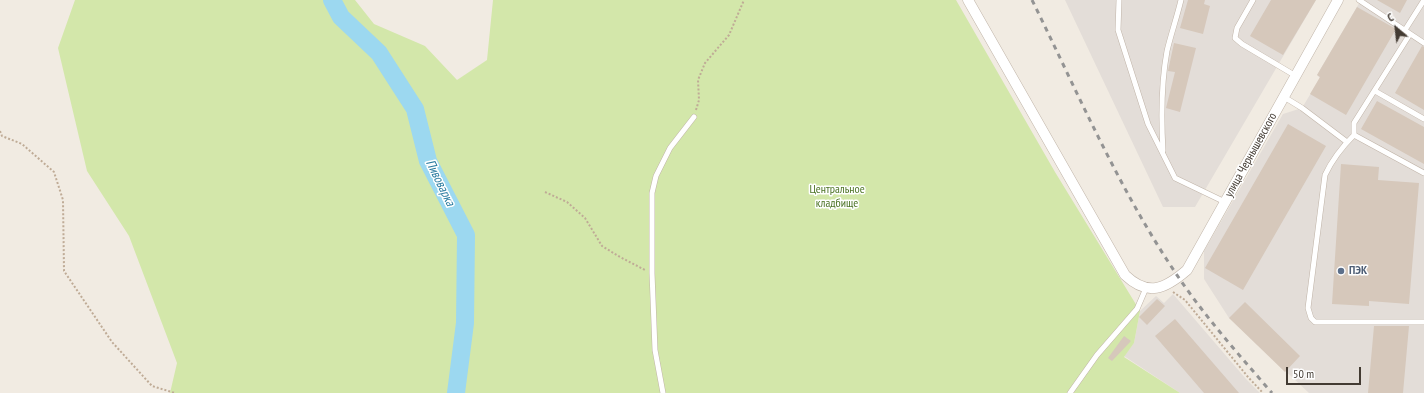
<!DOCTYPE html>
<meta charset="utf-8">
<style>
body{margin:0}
#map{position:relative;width:1424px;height:393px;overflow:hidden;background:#f1ebe2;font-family:"PT Sans Narrow",sans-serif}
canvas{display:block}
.north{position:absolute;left:1376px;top:8px;width:40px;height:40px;-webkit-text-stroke:3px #fff;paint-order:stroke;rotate:332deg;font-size:11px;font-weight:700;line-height:16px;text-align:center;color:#433b33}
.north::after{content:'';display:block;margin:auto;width:14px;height:18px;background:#433b33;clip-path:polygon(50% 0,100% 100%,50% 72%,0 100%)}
.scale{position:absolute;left:1286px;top:367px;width:75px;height:18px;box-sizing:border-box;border:2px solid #433b33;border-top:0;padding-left:5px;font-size:12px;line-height:14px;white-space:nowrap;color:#433b33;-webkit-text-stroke:3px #fff;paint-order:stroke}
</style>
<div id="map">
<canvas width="1424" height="393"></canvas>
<div class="north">С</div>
<div class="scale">50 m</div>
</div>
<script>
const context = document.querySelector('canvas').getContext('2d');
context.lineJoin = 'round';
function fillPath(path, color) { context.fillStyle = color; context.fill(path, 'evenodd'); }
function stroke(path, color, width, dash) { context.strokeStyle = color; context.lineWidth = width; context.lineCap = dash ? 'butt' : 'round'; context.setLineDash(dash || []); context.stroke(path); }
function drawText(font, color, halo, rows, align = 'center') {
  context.font = font + ' "PT Sans Narrow",sans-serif'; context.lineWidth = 3; context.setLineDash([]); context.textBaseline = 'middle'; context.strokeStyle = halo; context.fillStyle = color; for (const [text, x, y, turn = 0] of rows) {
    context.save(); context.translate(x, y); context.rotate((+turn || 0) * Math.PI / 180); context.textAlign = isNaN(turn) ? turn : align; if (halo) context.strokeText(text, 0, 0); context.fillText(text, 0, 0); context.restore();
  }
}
const industrial = new Path2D(`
 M1065 0H1316L1195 207H1163Z
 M1361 0H1424V393H1309L1229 318 1204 279V251L1283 114 1302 108 1320 78 1317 75Z
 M1173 294 1246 379 1260 393H1180L1124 356 1134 343 1140 311 1156 296 1164 303Z`);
const green = new Path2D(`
 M75 0H355L374 24 425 46 457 80 487 60 493 0H956L1055 172 1140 311 1134 343 1124 357 1180 393H170L177 363 129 236 87 171 58 48Z`);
const river = new Path2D(`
 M332 0 341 17 379 53 415 109 428 161 466 235 465 323 456 393`);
const building = new Path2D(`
 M1188 0H1205L1204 4 1210 6 1203 34 1180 28Z
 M1271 0H1316L1283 55 1250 36Z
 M1377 0H1407L1400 13Z
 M1357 7 1396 29 1346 115 1310 94 1320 77 1317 75Z
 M1174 43 1196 48 1180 112 1166 108 1175 72 1168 71Z
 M1422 46 1424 47V110L1395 93Z
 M1377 101 1424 127V164L1361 129Z
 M1288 124 1326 146 1243 290 1205 268Z
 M1341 164 1379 167 1378 180 1419 183 1409 304 1369 301V306L1332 304Z
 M1157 299 1165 306 1147 325 1139 317Z
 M1245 302 1300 356 1285 372 1229 318Z
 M1175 319 1239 393H1204L1155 336Z
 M1374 326H1409L1403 393H1368Z
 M1124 336 1131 341 1112 361 1108 358Z`);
const path = new Path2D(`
 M696 110 699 100 698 80 705 63 729 35 744 0
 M0 131 2 136 22 144 54 172 63 200 64 271 112 342 152 386 175 393
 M545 192 567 202 585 218 602 246 620 257 645 270
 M1173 292 1185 300 1248 377 1263 393`);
const lane = new Path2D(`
 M1119 0 1118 30 1148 124 1175 178 1225 202
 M1253 0 1237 28 1235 38 1242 44 1296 76
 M1359 0 1424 43
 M1405 30 1424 0
 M1375 91 1424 119
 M1284 97 1302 108 1347 142
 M1354 135V123L1410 34
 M1163 151C1161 117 1161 84 1167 51 1171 34 1177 17 1181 0
 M1424 173 1354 135C1342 147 1332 160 1325 175L1308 308 1311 318 1315 322H1424
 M663 393 655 350 652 273V193L656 176 670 148 694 117
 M1070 393 1097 355 1137 309 1146 288`);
const street = new Path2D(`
 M968 0 1125 275C1148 297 1165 289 1187 270L1338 0`);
const rail = new Path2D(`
 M1032 0C1078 93 1120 192 1179 278 1207 319 1240 356 1272 393`);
const markers = [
 [1341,271,4,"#5c6f8a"]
];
const streetNames = [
 ["улица Чернышевского",1251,155,-61]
];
const parkNames = [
 ["Центральное",837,190],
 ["кладбище",837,204]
];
const serviceNames = [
 ["ПЭК",1349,271]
];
const waterNames = [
 ["Пивоварка",440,183,64]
];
fillPath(industrial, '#e3ddd8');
fillPath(green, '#d3e7aa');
stroke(river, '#9cd8f0', 18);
fillPath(building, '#d6c8bb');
stroke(lane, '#c0b4a8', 6);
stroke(street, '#c0b4a8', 11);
stroke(path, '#bfab96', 2, [2, 2]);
stroke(lane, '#fff', 5);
stroke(street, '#fff', 10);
stroke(rail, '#939393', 3, [5, 5]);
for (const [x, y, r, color] of markers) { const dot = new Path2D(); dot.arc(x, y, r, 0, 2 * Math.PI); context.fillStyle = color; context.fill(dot); stroke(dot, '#fff', 1.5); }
drawText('12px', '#433b33', '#fff', streetNames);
drawText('12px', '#4d7426', '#fff', parkNames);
drawText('bold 12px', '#4e5e75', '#fff', serviceNames, 'left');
drawText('italic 13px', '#297b9f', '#fff', waterNames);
</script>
